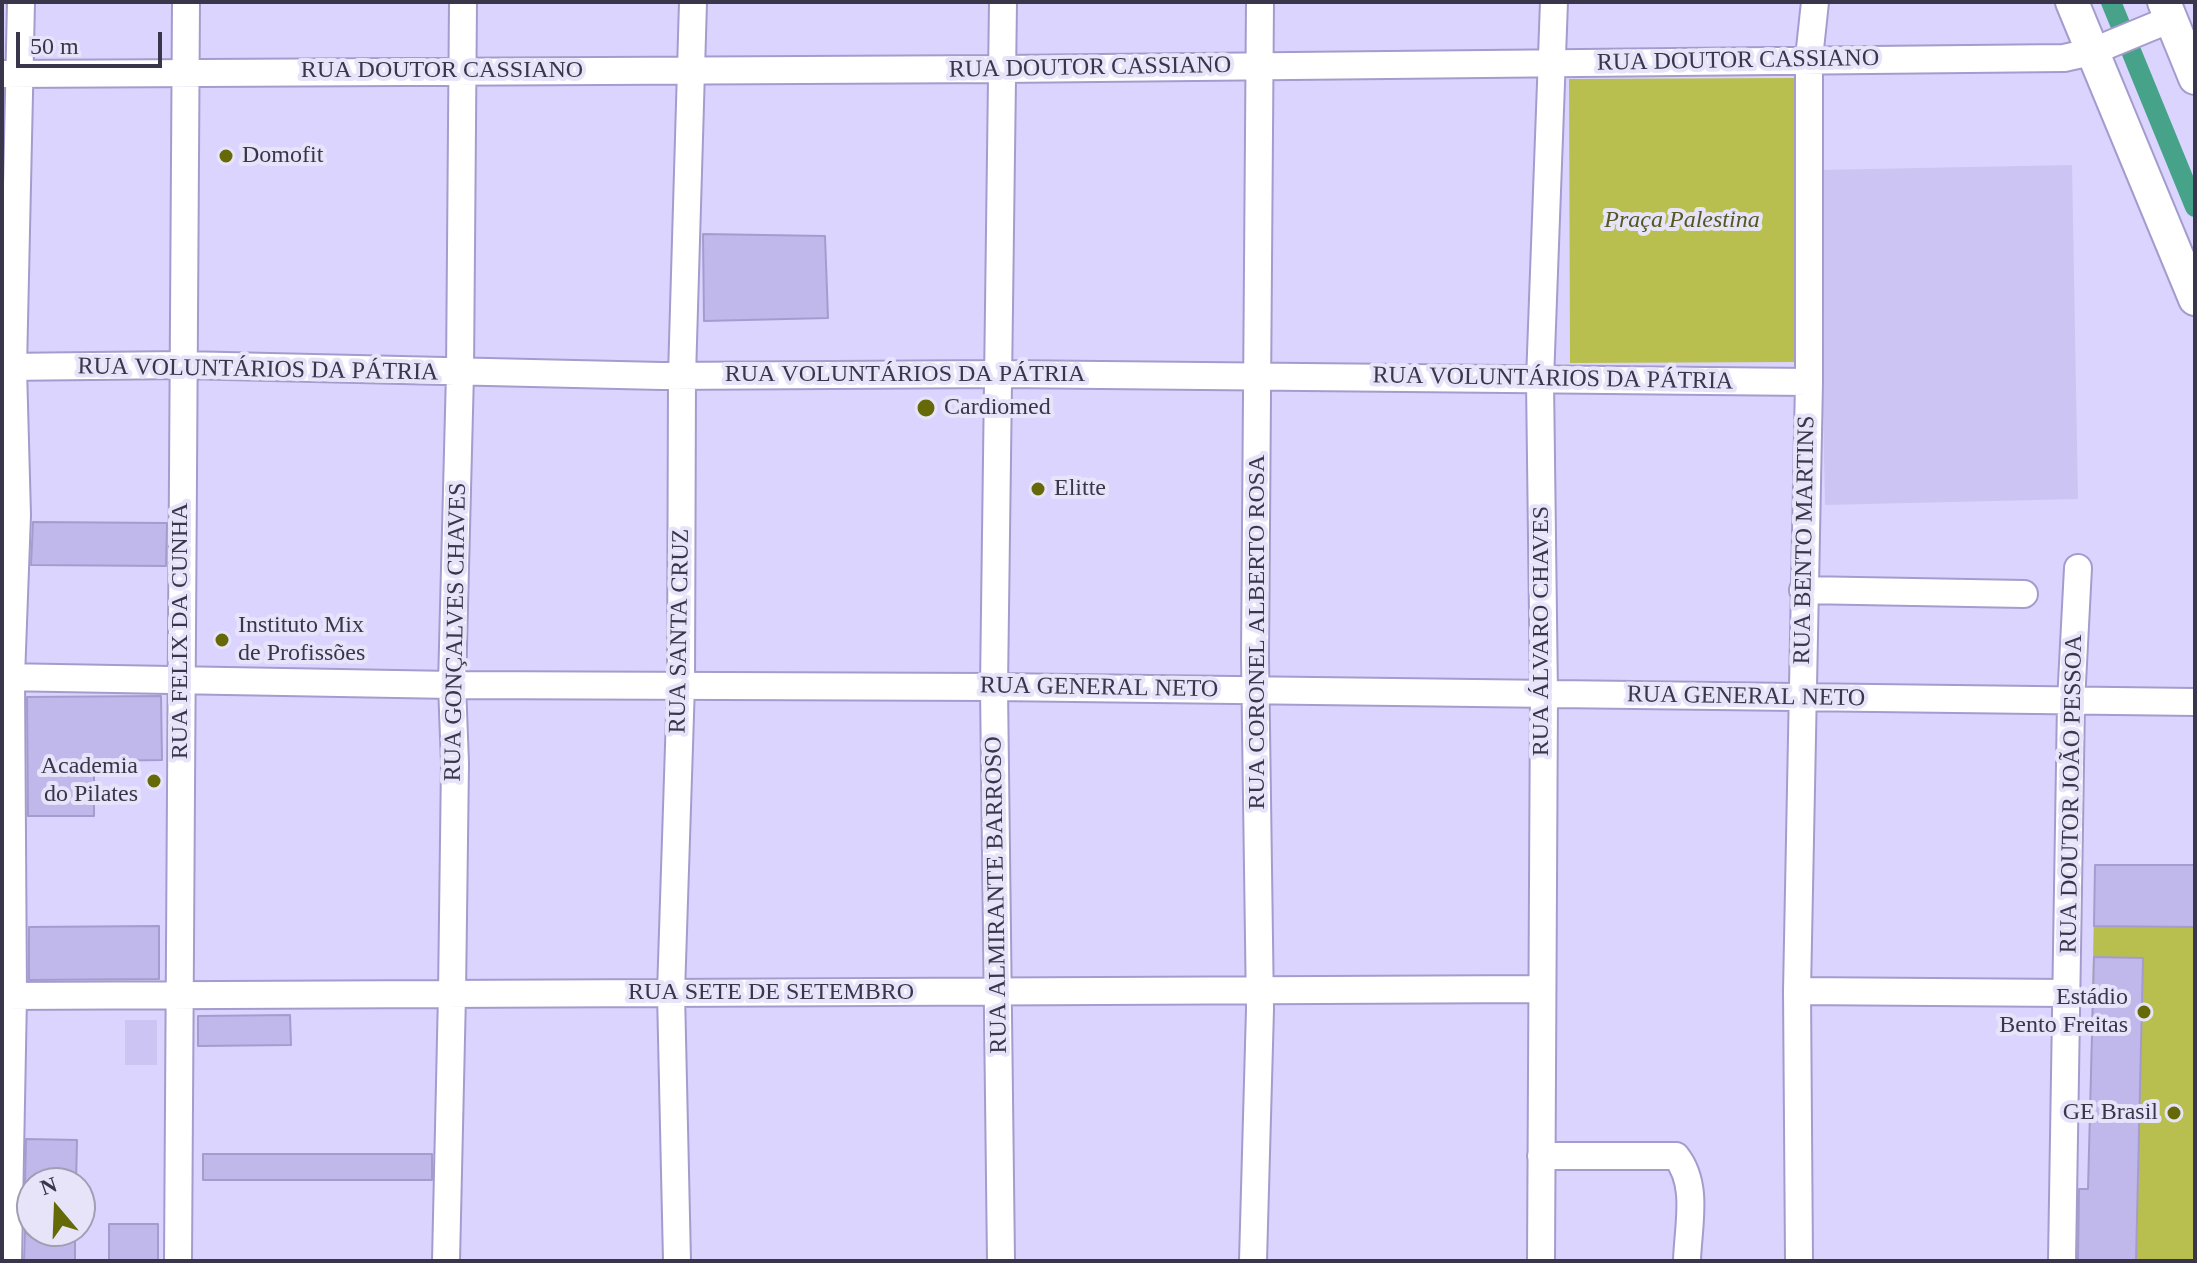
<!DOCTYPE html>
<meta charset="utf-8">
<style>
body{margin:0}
#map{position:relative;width:2197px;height:1263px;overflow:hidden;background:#dbd4fe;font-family:Georgia,serif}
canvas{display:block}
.frame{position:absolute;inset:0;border:4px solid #39354a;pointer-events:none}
.north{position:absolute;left:16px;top:1167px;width:80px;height:80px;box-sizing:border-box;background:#e7e4fa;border:2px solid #a19eb4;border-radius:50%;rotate:341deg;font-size:22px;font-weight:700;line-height:32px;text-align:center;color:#39354a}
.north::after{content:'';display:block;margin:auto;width:28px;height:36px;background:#656908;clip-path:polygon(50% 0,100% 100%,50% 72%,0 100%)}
.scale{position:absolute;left:16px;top:32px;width:146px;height:36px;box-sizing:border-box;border:4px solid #39354a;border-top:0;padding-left:10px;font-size:24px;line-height:28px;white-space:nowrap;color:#39354a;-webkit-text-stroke:6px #e7e4fa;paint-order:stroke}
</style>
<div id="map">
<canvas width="2197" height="1263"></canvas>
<div class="frame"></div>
<div class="north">N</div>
<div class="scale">50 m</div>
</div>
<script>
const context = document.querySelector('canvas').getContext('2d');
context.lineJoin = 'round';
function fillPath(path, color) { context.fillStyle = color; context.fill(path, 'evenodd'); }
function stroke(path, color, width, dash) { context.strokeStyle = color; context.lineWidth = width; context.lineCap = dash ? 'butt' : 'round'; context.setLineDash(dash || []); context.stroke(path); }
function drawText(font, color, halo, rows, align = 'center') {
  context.font = font + ' Georgia,serif'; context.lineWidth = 8; context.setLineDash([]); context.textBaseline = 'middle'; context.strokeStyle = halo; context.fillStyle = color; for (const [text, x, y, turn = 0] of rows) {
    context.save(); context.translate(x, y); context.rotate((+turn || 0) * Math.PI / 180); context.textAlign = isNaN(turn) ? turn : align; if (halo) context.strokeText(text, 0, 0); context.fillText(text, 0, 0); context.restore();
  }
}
const built = new Path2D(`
 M2072 165 2078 499 1825 505 1818 170Z
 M125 1020H157V1065H125Z`);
const green = new Path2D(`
 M1795 78 1796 362 1570 363 1569 79Z
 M2095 865H2195V1261H2073V1189H2088Z`);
const canal = new Path2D(`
 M2111 2 2195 207`);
const building = new Path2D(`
 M703 234 825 236 828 318 704 321Z
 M33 522 167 523 166 566 31 565Z
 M161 696 162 760 94 761V816H28L27 697Z
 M2095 865H2195V927L2094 926Z
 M159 926V979L29 980V927Z
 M2094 957 2143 958 2136 1261H2078L2079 1189H2088Z
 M290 1015 291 1045 198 1046V1016Z
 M26 1139 77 1140 76 1183H25Z
 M203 1154H432V1180H203Z
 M109 1224H158V1261H109Z
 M25 1231H75V1261H24Z`);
const minor = new Path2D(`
 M2 74 1002 69 2064 58 2091 52 2171 19
 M2 367 183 365 662 376 1001 374 1809 382
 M1803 590 2024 594
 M2 677 452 685 994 687 2195 702
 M1797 991 2068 993
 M2 996 1541 989
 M1541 1156H1676C1699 1185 1688 1225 1687 1261
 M8 1261 13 996 11 677 17 515 13 368 21 2
 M178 1261 186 2
 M446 1261 452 994 455 763 452 685 460 373 463 2
 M677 1261 671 993 681 684 682 376 693 2
 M1001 1261 994 687 1003 2
 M1253 1261 1260 1009 1255 657 1260 2
 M1541 1261 1544 695 1540 380 1554 2
 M1799 1261 1797 991 1809 382V58L1815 2
 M2062 1261 2071 702 2078 568`);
const major = new Path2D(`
 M2072 2 2195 299
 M2164 2 2195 78`);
const markers = [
 [226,156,8,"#656908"],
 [926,408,10,"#656908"],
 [1038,489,8,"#656908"],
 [222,640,8,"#656908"],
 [154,781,8,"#656908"],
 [2144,1012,8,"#656908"],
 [2174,1113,8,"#656908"]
];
const streetNames = [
 ["RUA DOUTOR CASSIANO",1738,61,-1],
 ["RUA DOUTOR CASSIANO",1090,68,-1],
 ["RUA DOUTOR CASSIANO",442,71],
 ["RUA VOLUNTÁRIOS DA PÁTRIA",258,370,1],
 ["RUA VOLUNTÁRIOS DA PÁTRIA",905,375],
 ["RUA VOLUNTÁRIOS DA PÁTRIA",1553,379,1],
 ["RUA BENTO MARTINS",1805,540,-89],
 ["RUA FELIX DA CUNHA",181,631,-90],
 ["RUA SANTA CRUZ",680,631,-89],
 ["RUA ÁLVARO CHAVES",1542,631,-90],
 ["RUA GONÇALVES CHAVES",456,632,-89],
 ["RUA CORONEL ALBERTO ROSA",1258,632,-90],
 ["RUA GENERAL NETO",1099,688,1],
 ["RUA GENERAL NETO",1746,697,1],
 ["RUA DOUTOR JOÃO PESSOA",2072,794,-89],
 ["RUA ALMIRANTE BARROSO",997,895,-91],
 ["RUA SETE DE SETEMBRO",771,993]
];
const poiNames = [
 ["Domofit",242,156],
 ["Cardiomed",944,408],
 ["Elitte",1054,489],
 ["Instituto Mix",238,626],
 ["de Profissões",238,654],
 ["Academia",138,767,"right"],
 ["do Pilates",138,795,"right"],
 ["Estádio",2128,998,"right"],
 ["Bento Freitas",2128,1026,"right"],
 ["GE Brasil",2158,1113,"right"]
];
const parkNames = [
 ["Praça Palestina",1682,221]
];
fillPath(built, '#ccc5f3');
fillPath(green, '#b8bf4e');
stroke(canal, '#46a389', 20);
fillPath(building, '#c0b8eb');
stroke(building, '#a59cce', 2);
stroke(minor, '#a49ccd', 30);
stroke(major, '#a49ccd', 36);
stroke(minor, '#fff', 26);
stroke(major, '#fff', 32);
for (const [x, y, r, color] of markers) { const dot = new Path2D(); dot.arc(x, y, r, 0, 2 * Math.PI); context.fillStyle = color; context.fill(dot); stroke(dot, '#e7e4fa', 3); }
drawText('24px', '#39354a', '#e7e4fa', streetNames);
drawText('24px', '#39354a', '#e7e4fa', poiNames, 'left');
drawText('italic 24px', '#545820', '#e7e4fa', parkNames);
</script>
